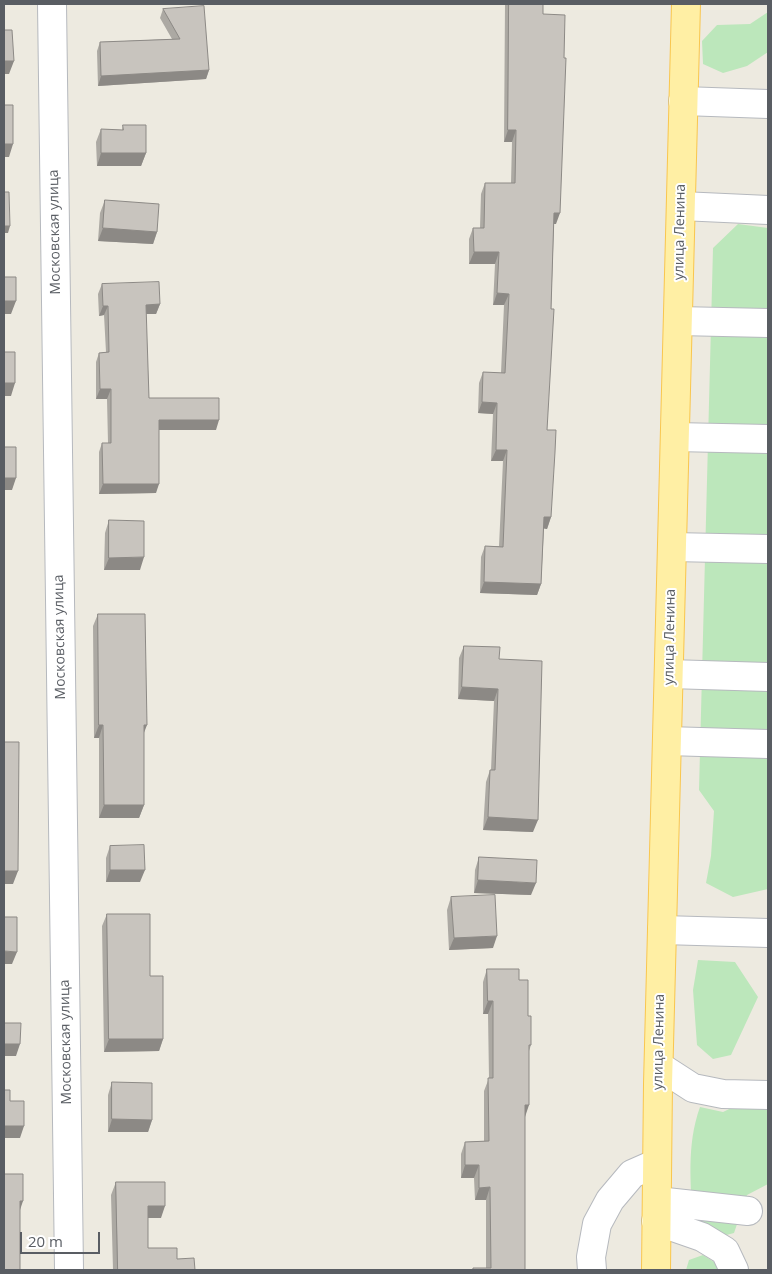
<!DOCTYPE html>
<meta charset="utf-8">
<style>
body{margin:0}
#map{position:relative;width:772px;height:1274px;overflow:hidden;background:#edeae0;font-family:"Open Sans",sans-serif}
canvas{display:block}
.frame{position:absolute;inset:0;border:5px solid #595d63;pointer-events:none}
.scale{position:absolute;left:20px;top:1232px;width:80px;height:22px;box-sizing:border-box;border:2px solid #595d63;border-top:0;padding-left:6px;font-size:15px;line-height:18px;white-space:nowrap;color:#595d63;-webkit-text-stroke:4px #fff;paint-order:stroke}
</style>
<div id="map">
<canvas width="772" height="1274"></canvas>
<div class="frame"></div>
<div class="scale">20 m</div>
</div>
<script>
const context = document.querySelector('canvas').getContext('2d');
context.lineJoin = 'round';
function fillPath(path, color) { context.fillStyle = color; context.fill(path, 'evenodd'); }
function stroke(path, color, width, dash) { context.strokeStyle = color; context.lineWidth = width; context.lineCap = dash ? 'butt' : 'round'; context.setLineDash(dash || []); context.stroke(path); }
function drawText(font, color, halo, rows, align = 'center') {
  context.font = font + ' "Open Sans",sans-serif'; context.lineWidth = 4; context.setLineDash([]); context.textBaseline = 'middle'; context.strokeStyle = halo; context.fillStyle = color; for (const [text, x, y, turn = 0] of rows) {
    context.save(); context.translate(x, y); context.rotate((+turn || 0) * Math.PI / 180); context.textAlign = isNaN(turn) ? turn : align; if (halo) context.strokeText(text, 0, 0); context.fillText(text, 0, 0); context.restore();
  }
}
const green = new Path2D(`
 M768 12V52L747 66 723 73 703 64 702 41 717 25 750 24Z
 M738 224 768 228V889L733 897 706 883 711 856 714 811 699 790 713 248Z
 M698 960 735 962 758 997 731 1055 713 1059 697 1045 693 990Z
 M748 1100 768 1104V1184L747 1195 734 1233 715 1238 693 1227C691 1185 686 1146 700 1107L723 1112Z
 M703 1255 719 1265 720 1270H686L689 1260Z`);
const minor = new Path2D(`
 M52 4 69 1270
 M683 101 768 104
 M681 206 768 210
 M678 321 768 323
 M675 437 768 439
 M672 547 768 549
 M669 674 768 677
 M667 741 768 744
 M662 930 768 933
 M659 1066 693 1088 723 1094 768 1095
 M657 1201 748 1211
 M656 1221 702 1237 725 1251 734 1270
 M592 1270 591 1257 597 1224 610 1200 632 1174 657 1163`);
const major = new Path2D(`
 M656 1270 658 1084 686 4`);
const wall = new Path2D(`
 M505 4H543V14L556 224H554L547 430 551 517 547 529 544 528 541 584 537 595 480 593 481 557 485 546H499L503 461H491L493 414 478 413 479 383 483 372 501 373 504 305H493L495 264H469V239L473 228H480L481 194 485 183H511L512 142H504Z
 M163 9 209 70 206 79 98 86 97 51 100 42 172 39 160 18Z
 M123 125 146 153 141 166H97L96 142 101 129 122 130Z
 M105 200 157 232 153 244 98 241 100 213Z
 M102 284 160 304 156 314H146L149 398 216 430H159L156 493 99 494V452L102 443H108L107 399H96V362L99 353 106 352 104 315 99 316 98 294Z
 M109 520 140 570H104L105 533Z
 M98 614 144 734V805L139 818H99V738H94L93 626Z
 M464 646 499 659 533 832 483 830 486 782 490 770H491L494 701 458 699 459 658Z
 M110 846 140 882H106V858Z
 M479 857 531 895 474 893 475 870Z
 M451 897 493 948 449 950 447 910Z
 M107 914 150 976 163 1039 159 1051 104 1052 102 926Z
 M487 969 519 980 528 1016 531 1045 529 1051 525 1117V1270H472L473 1268H486V1200H475L474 1178H461V1154L465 1142 484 1141V1091L489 1078 488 1014H483V982Z
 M112 1082 152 1120 148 1132H108V1095Z
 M116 1182 161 1218H148V1248L177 1259 195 1270H113L111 1195Z`);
const shadedWall = new Path2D(`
 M475 4H494L475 5Z
 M4 61H14L9 74H4Z
 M209 70 206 79 98 86 101 76Z
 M508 130H516L512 142H504Z
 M4 144H13L9 157H4Z
 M101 153H146L141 166H97Z
 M554 213H560L556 224H550Z
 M4 226H10L8 233H4Z
 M103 228 157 232 153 244 98 241Z
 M474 252H499L495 264H469Z
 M497 293 509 294 504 305H493Z
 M4 301H16L11 314H4Z
 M160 304 156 314H143L146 305Z
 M103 306H108L104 315 99 316Z
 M4 383H15L11 396H4Z
 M100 389H111L107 399H96Z
 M482 402 497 403 493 414 478 413Z
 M159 420H219L216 430H155Z
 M496 450H507L503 461H491Z
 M4 478H16L12 490H4Z
 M103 484H159L156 493 99 494Z
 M544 517H551L547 529 540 528Z
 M144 557 140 570H104L109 558Z
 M484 582 541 584 537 595 480 593Z
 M462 687 498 689 494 701 458 699Z
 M99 725H103L99 738H94Z
 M144 725H147L142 738Z
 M104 805H144L139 818H99Z
 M488 817 538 820 533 832 483 830Z
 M110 870H145L140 882H106Z
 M4 871H18L13 884H4Z
 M478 880 536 883 531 895 474 893Z
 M497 936 493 948 449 950 454 938Z
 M4 951 17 952 12 964H4Z
 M488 1001H493L488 1014H483Z
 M109 1039H163L159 1051 104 1052Z
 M4 1044H20L16 1056H4Z
 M525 1105H529L525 1117Z
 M112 1119 152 1120 148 1132H108Z
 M4 1126H24L20 1138H4Z
 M465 1165H479L474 1178H461Z
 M490 1187 486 1200H475L479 1188Z
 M20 1201H23L19 1213Z
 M148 1206H165L161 1218H144Z`);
const building = new Path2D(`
 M509 4H543V14L565 15 564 58H566L560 213H554L551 309H554L547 430H556L555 452 551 517H544L541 584 484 582 485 546 503 547 507 450H496L497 403 482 402 483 372 505 373 509 294 497 293 499 252H474L473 228H484L485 183H515L516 130H508Z
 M204 6 209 70 101 76 100 42 180 39 163 9Z
 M4 30H12L14 61H4Z
 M4 105H13V144H4Z
 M123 125H146V153H101V129L123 130Z
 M4 192H9L10 226H4Z
 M105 200 159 204 157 232 103 228Z
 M4 277H16V301H4Z
 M159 282 160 304 146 305 149 398H219V420H159V484H103L102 443H111V389H100L99 353 109 352 108 306H103L102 284Z
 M4 352H15V383H4Z
 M4 447H16V478H4Z
 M109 520 144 521V557L109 558Z
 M98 614H145L147 725H144V805H104L103 725H99Z
 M464 646 500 647 499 659 542 661 538 820 488 817 490 770H495L498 689 462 687Z
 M4 742H19L18 871H4Z
 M144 845 145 870H110V846Z
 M479 857 537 860 536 883 478 880Z
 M495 895 497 936 454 938 451 897Z
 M107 914H150V976H163V1039H109Z
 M4 917H17V952L4 951Z
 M487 969H519V980H528V1016H531V1045H529V1105H525V1270H473V1268H491L490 1187 479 1188V1165H465V1142L489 1141 488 1078H493V1001H488Z
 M4 1023H21L20 1044H4Z
 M112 1082 152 1083V1120L112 1119Z
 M4 1090H10V1101H24V1126H4Z
 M4 1174H23V1201H20V1270H4Z
 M116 1182H165V1206H148V1248H177V1259L194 1258 195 1270H118Z`);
const streetNames = [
 ["Московская улица",55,232,-91],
 ["улица Ленина",680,232,-89],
 ["Московская улица",60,637,-91],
 ["улица Ленина",670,637,-89],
 ["Московская улица",66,1042,-91],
 ["улица Ленина",659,1042,-89]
];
fillPath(green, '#bce7bb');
stroke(minor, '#b6b9be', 30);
stroke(major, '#f9c64e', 30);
stroke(minor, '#fff', 28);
stroke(major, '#ffefa4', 28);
fillPath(wall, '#aca9a3');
fillPath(shadedWall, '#8c8985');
fillPath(building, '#c8c4be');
stroke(building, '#8c8985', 1);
drawText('14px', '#595d63', '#fff', streetNames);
</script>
